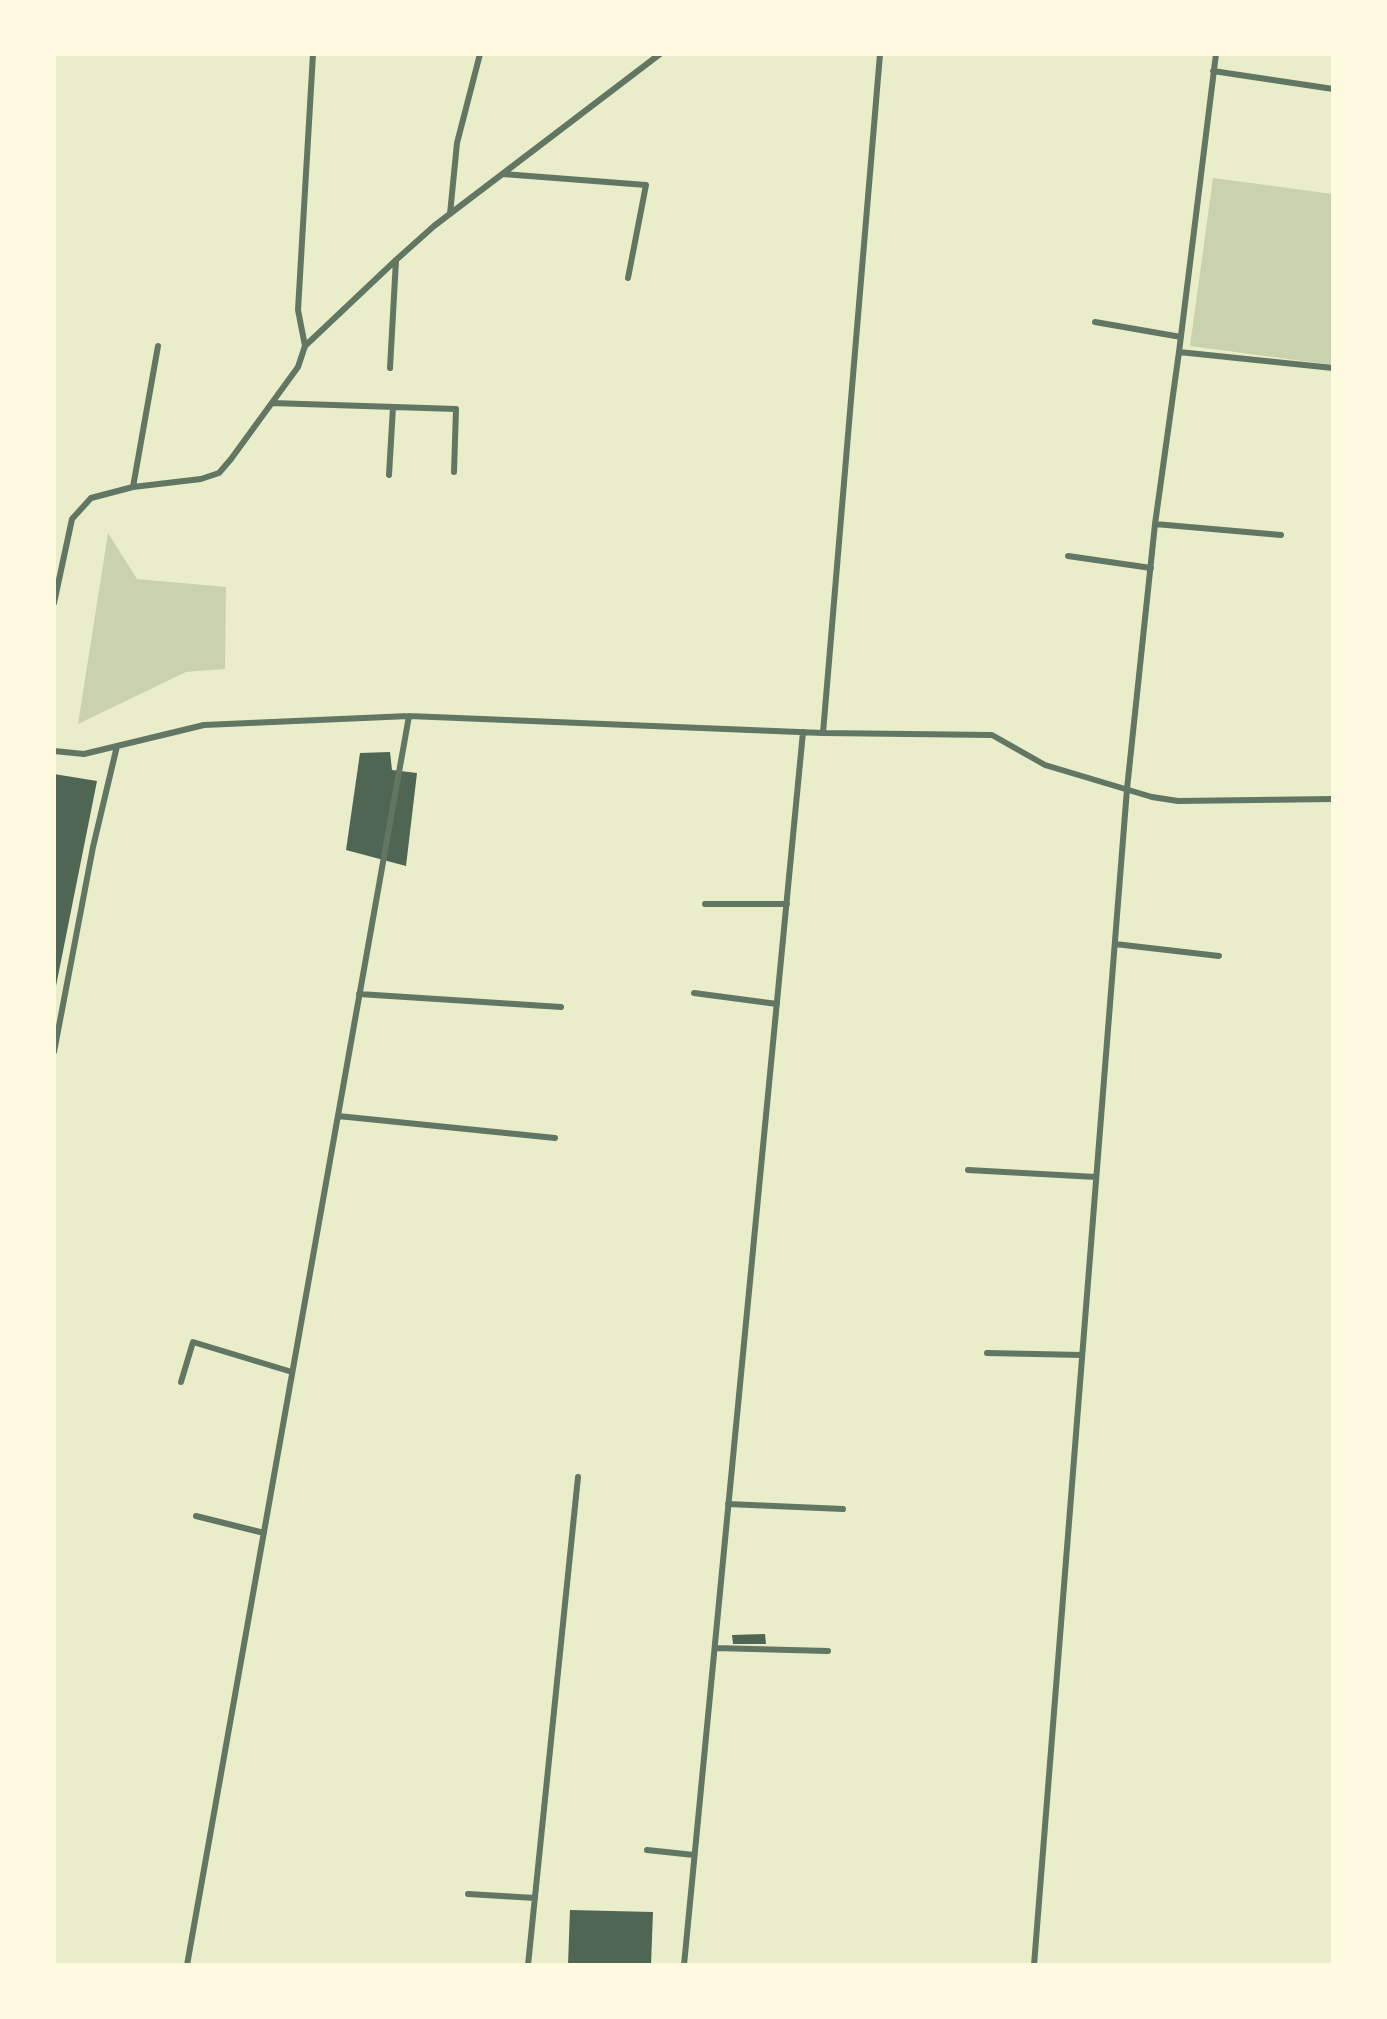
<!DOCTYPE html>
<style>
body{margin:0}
#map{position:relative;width:1387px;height:2019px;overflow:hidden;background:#e9edc9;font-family:"Playfair Display",serif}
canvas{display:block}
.frame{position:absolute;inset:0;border:56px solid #fefae0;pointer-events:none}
</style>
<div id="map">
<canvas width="1387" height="2019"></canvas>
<div class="frame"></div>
</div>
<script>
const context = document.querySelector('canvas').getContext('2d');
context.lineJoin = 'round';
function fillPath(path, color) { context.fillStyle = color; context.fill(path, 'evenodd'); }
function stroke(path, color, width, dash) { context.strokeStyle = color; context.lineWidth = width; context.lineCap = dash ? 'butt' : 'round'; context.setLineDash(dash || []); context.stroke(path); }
const green = new Path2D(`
 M1213 178 1333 194V365L1190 346Z
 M108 533 137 579 226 587 225 669 186 672 78 724Z`);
const building = new Path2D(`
 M390 752 392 770 417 773 406 866 346 850 360 753Z
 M54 774 97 781 55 991H54Z
 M765 1634 766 1644H733L732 1635Z
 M570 1910 653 1912 651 1965H568Z`);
const minor = new Path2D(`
 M1213 71 1333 89
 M503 174 646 185 628 278
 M450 214 457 143 480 54
 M1095 322 1181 337
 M305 346 298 310 313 54
 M1179 352 1333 368
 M390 368 396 260
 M272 403 456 409 454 472
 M389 475 393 407
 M133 487 158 346
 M1155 524 1281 535
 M1068 556 1151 568
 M54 603 72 519 91 498 133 487 201 479 219 473 231 459 298 367 305 346 396 260 434 226 660 54
 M823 733 880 54
 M54 751 84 754 204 725 409 716 823 733 992 735 1045 765 1152 797 1178 801 1333 799
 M705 904H787
 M1115 944 1219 956
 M694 993 777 1004
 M359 994 561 1007
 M54 1052 93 847 117 746
 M338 1116 555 1138
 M968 1170 1096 1177
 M987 1353 1082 1355
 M181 1382 193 1342 292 1372
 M728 1504 843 1509
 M196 1516 264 1533
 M715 1648 828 1651
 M647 1850 694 1855
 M468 1894 535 1898
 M187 1965 409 716
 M528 1965 578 1477
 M684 1965 803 732
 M1034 1965 1127 789 1155 524 1179 352 1216 54`);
fillPath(green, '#cad2ad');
fillPath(building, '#4f6655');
stroke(minor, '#617663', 6);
</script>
